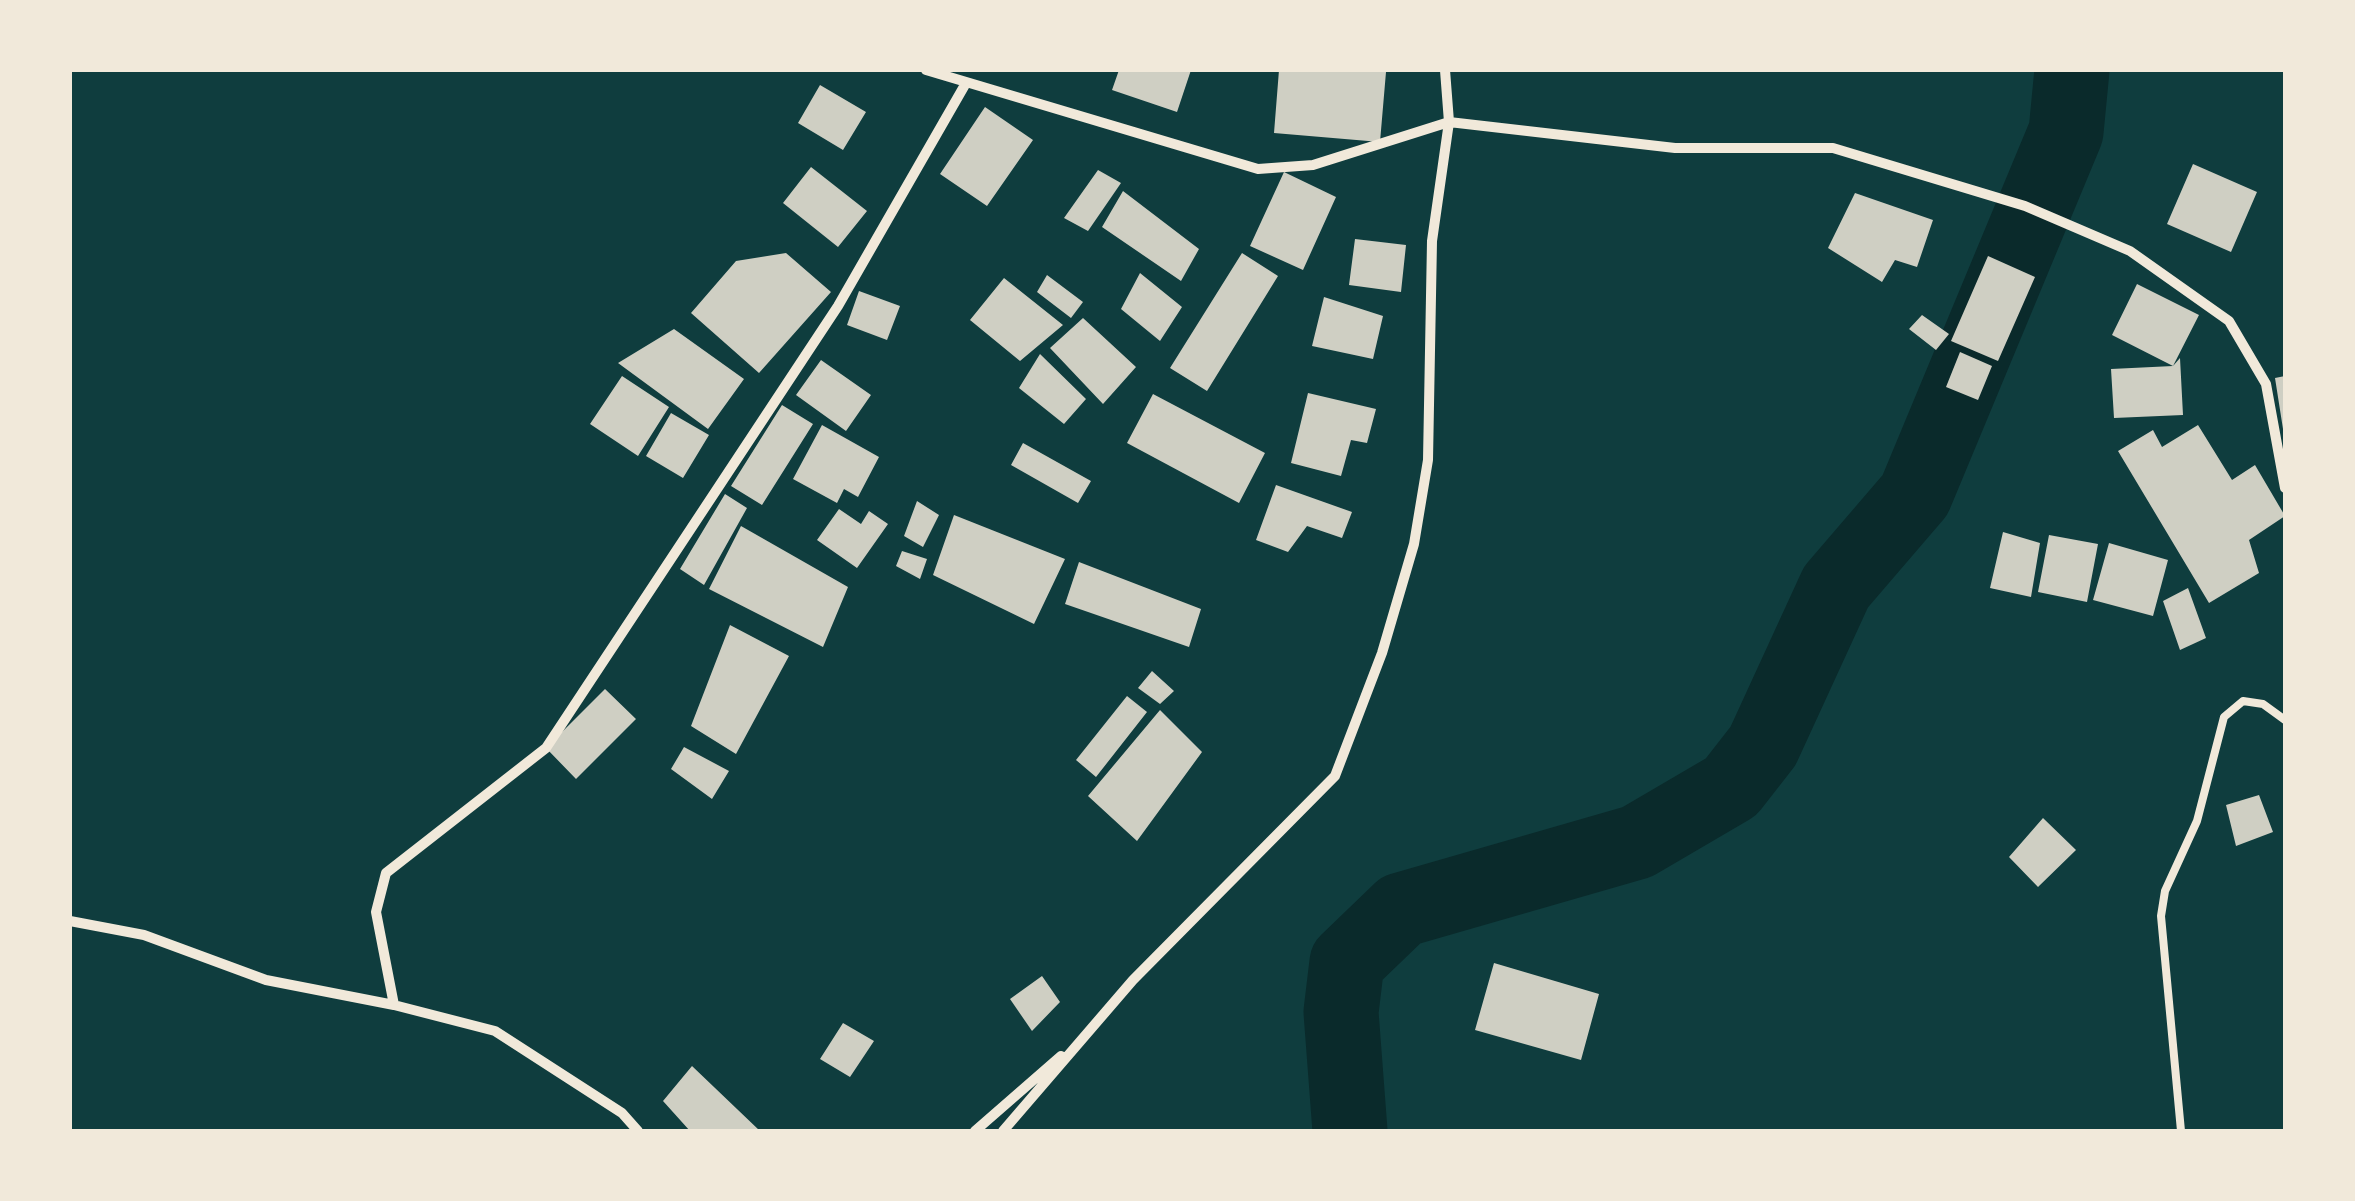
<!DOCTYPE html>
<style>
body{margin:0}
#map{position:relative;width:2355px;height:1201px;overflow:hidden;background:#0f3d3e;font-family:Manrope,sans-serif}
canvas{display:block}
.frame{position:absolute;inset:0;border:72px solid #f1e9da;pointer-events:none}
</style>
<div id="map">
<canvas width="2355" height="1201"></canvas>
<div class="frame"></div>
</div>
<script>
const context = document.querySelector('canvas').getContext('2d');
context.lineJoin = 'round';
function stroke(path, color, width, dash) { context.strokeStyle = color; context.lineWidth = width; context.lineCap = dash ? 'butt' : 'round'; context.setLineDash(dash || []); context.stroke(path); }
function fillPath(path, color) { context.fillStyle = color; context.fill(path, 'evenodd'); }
const river = new Path2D(`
 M1350 1131 1341 1012 1347 962 1401 910 1637 842 1731 787 1763 746 1836 587 1915 495 2066 132 2072 70`);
const building = new Path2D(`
 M1119 70H1191L1177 112 1112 90Z
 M1279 70 1386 72 1380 142 1274 133Z
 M820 85 866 112 843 150 798 123Z
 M985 107 1033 140 987 206 940 174Z
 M2193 164 2257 192 2231 252 2167 224Z
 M811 167 867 211 838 247 783 203Z
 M1098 170 1121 183 1088 231 1064 218Z
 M1284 172 1336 197 1303 270 1250 246Z
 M1123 191 1199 249 1181 281 1102 227Z
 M1855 193 1933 220 1917 267 1895 260 1882 282 1828 248Z
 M1355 239 1406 245 1401 292 1349 285Z
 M786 253 831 292 759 373 691 313 736 261Z
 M1242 253 1278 276 1207 391 1170 368Z
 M1988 256 2035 277 1998 361 1951 341Z
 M1140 273 1182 307 1160 341 1121 309Z
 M1047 275 1083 302 1071 318 1037 292Z
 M1004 278 1063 325 1020 361 970 320Z
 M2137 284 2199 315 2173 366 2112 335Z
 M859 291 900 306 887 340 847 325Z
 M1324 297 1383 316 1373 359 1312 346Z
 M1922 315 1949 334 1936 350 1909 329Z
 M1083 318 1136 367 1103 404 1050 348Z
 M674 329 744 379 708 429 618 363Z
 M1960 352 1992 366 1978 400 1946 387Z
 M1040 354 1086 399 1064 424 1019 388Z
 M2180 358 2183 415 2114 418 2111 369 2173 366Z
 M821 360 871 395 846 431 796 395Z
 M622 376 669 407 638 456 590 424Z
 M2285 376V428L2283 429 2275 378Z
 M1308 393 1376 409 1367 443 1351 440 1341 476 1291 463Z
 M1153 394 1265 453 1239 503 1127 443Z
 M782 405 813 424 762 505 731 486Z
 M671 413 709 435 683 478 646 456Z
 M822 425 879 457 858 497 844 489 837 503 793 479Z
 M2198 425 2232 480 2255 465 2285 516 2249 540 2259 573 2209 603 2118 451 2153 430 2162 447Z
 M1023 443 1091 481 1078 503 1011 465Z
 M1276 485 1352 512 1342 538 1307 526 1288 552 1256 540Z
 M725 494 747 508 704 585 680 569Z
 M917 501 939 515 923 547 904 536Z
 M839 509 861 524 869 511 888 524 857 568 817 540Z
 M954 515 1065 559 1034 624 933 575Z
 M741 526 848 587 823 647 709 589Z
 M2003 532 2040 543 2031 597 1990 588Z
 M2049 535 2098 544 2087 602 2038 592Z
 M2109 543 2168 560 2153 616 2093 600Z
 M902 551 927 559 920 579 896 566Z
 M1079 562 1201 609 1189 647 1065 604Z
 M2188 588 2206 638 2180 650 2163 601Z
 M730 625 789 656 736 754 691 726Z
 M1152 671 1174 691 1160 704 1138 688Z
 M605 689 636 719 576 779 546 748Z
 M1127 696 1147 712 1096 777 1076 760Z
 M1160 710 1202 752 1137 841 1088 796Z
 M684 747 729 771 712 799 671 769Z
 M2259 795 2273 832 2236 846 2226 805Z
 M2043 818 2076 850 2038 887 2009 857Z
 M1494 963 1599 994 1581 1060 1475 1030Z
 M1042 976 1060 1002 1032 1031 1010 999Z
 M843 1023 874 1041 850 1077 820 1059Z
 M692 1066 760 1131H690L663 1101Z`);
const service = new Path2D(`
 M2181 1131 2161 916 2165 891 2197 821 2224 717 2243 701 2263 704 2285 720`);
const minor = new Path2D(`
 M926 70 1258 169 1313 165 1449 122 1675 148H1833L2025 206 2130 251 2229 321 2266 384 2285 488
 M70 921 144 935 266 980 394 1005 495 1031 622 1113 638 1131
 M394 1005 376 912 386 873 546 748 838 306 966 83
 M975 1131 1061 1056
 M1003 1131 1133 980 1335 776 1382 653 1414 544 1428 460 1432 241 1449 122 1445 70`);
stroke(river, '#0a2a2b', 75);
fillPath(building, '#cfcfc3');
stroke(service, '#f1e9da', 8);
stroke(minor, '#f1e9da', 10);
</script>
